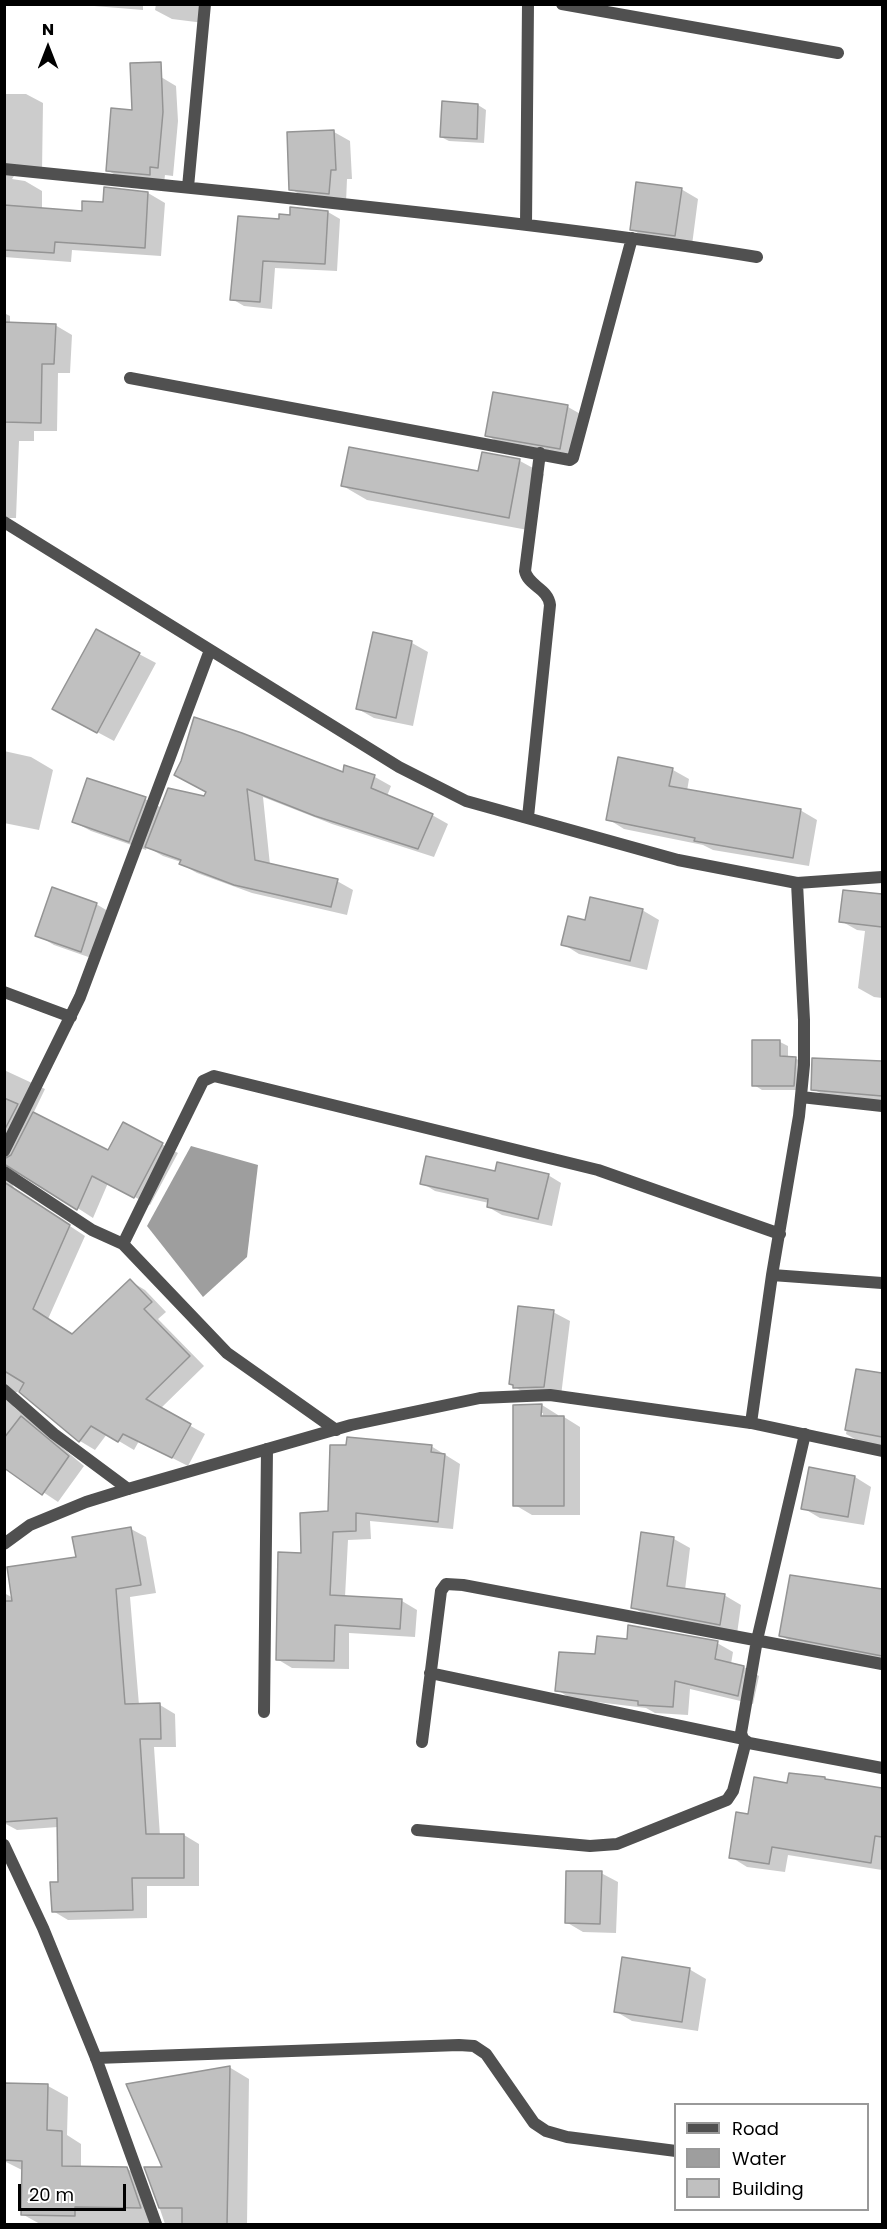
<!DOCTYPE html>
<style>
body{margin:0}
#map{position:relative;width:887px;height:2229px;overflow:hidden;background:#fff;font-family:Poppins,sans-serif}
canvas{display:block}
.frame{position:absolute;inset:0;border:6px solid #000;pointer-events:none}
.legend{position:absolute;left:674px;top:2103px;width:195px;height:108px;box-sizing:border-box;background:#fff;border:2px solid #999;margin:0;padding:8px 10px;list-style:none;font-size:18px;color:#000}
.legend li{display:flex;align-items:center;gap:12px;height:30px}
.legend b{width:30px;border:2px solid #999}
.north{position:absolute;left:18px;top:18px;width:60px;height:60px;-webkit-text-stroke:4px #fff;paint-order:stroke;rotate:0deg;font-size:16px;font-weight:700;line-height:24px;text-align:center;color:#000}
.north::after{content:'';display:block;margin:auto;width:21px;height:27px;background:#000;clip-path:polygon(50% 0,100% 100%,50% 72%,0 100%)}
.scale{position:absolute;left:18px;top:2184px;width:108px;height:27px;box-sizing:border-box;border:3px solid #000;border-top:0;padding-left:8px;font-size:18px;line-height:21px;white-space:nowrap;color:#000;-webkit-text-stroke:4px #fff;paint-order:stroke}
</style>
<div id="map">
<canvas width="887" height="2229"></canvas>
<div class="frame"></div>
<ul class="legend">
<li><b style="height:8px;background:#505050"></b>Road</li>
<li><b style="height:16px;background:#9e9e9e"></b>Water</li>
<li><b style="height:16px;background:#c0c0c0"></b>Building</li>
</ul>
<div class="north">N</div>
<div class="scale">20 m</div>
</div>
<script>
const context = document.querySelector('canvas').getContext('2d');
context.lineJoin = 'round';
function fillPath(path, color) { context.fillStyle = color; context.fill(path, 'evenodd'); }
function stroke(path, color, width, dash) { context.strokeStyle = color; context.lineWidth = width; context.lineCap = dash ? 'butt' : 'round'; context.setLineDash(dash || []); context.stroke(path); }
const water = new Path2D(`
 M191 1146 258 1165 247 1257 203 1297 147 1226Z`);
const shadow = new Path2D(`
 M91 4H143V10L94 6Z
 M156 4H207L204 23 172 19 155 10Z
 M161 77 176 86 178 121 173 176 165 175 164 183 122 179 107 170 134 111Z
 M4 94H26L43 103 42 172 18 170 12 179 25 181 42 191V209L83 212 104 204 106 189 148 193 165 203 161 256 72 250 71 262 4 257Z
 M478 105 486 110 484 143 449 141 441 137Z
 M334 132 350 141 352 179H347L346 203 307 199 291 189Z
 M681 189 698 199 692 245 648 239 631 229Z
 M328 212 340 219 337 271 275 268 272 309 244 306 232 299 280 221Z
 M4 313 10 316V324L55 325 72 335 70 373H58L57 431H34V441H19L16 518H4Z
 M568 407 584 416 577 458 503 445 486 435Z
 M483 454 520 461 544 474 533 531 367 500 343 486 480 473Z
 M374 634 412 643 428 652 413 726 374 718 358 709Z
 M139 654 156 663 114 741 71 718Z
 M4 751 31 757 53 770 39 830 4 823Z
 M345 767 375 777 391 786 387 796 432 815 448 824 434 857 332 824 263 797 270 865 337 881 353 890 347 915 252 893 197 873 181 864V862L163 856 147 847 146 850 91 831 74 822 88 780 145 799 162 808 205 798 207 792 344 774Z
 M673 770 689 779 687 791 800 810 817 820 809 866 713 850 703 845 624 829 608 819Z
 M845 891 882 895V998L874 997 858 988 865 931 857 930 841 921Z
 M96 904 113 914 97 960 54 945 37 935Z
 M642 910 659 920 647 970 579 954 563 944Z
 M780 1042 788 1046V1058H795L803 1063 801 1090H762L754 1085Z
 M814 1059 882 1063V1059V1103L829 1098 813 1089Z
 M4 1070 45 1089 33 1114 109 1152 124 1124 178 1153 150 1205 108 1183 93 1218 22 1172 13 1176 11 1182 15 1190 85 1236 48 1319 72 1335 130 1281 145 1290 166 1312 158 1319 204 1366 160 1409 205 1434 188 1466 139 1441 134 1450 107 1434 95 1450 80 1441 20 1391 14 1393 11 1398 14 1407 84 1466 58 1502 4 1466Z
 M496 1173 548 1175 561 1183 552 1226 502 1215 488 1207 489 1203 435 1191 422 1183Z
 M553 1312 570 1321 561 1396 531 1397 510 1384Z
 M857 1370 882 1375V1447L862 1443 846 1434Z
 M542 1405 558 1415V1417H564L580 1427V1515H532L515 1505V1406ZM540 1413H543L541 1423H538Z
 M431 1446 460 1464 453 1529 370 1521 371 1539 348 1540 345 1597 402 1601 417 1610 415 1637 349 1633V1669L292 1668 277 1659 302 1555 330 1513Z
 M855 1477 871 1487 864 1525 820 1518 803 1508Z
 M131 1529 146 1537 156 1593 130 1597 139 1705H160L175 1714 176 1747H154L160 1836 184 1835 199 1844V1886H147V1918L68 1920 53 1911 60 1883 58 1827 17 1830 4 1823V1593L49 1617 77 1559Z
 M674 1539 690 1548 685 1590 724 1595 741 1605 737 1634 649 1617 632 1607Z
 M791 1576 882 1590V1661L797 1645 780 1635Z
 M628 1641 717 1643 733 1652 731 1664 744 1667 759 1676 753 1704 690 1689 688 1715 655 1713 646 1708 572 1699 557 1690 597 1656Z
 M825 1778 829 1781 882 1789V1870L788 1855 785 1872 747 1867 731 1857 749 1815 789 1784Z
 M601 1873 618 1882 616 1933 583 1932 566 1922Z
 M689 1969 706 1979 698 2031 632 2021 615 2011Z
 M229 2067 249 2079 247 2224H165L146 2168 164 2169Z
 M4 2085 48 2086 68 2097 67 2135 81 2144V2168H126L146 2180 162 2224H40L22 2214 24 2171 4 2161Z`);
const building = new Path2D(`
 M161 62 163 112 158 168 150 167V175L106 171 111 108 132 110 130 63Z
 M442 101 478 104 477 139 440 137Z
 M334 130 336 170H331L329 194 289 190 287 132Z
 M636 182 682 188 675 236 630 230Z
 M104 187 148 192 145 248 55 242 54 253 4 250V205L82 211V201L103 202Z
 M290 207 328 211 325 264 263 261 260 302 230 300 238 216 279 219V214L290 215Z
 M4 322 56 324 54 364H42L41 423 4 422Z
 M493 392 568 405 560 449 485 436Z
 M349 447 478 471 482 452 520 459 509 518 341 486Z
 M96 629 140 653 97 733 52 709Z
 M373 632 412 641 396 718 356 709Z
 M194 717 242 733 343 772 344 765 375 775 371 788 433 814 418 849 315 816 247 789 255 860 338 879 331 907 234 885 179 864 181 860 145 847 168 788 204 796 206 792 174 775 181 761Z
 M618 757 673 768 669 786 801 809 793 858 694 841 695 838 606 820Z
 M87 778 146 797 129 842 72 822Z
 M52 887 97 903 81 952 35 936Z
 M843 890 882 894V927L839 922Z
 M590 897 643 909 630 961 561 945 568 916 585 920Z
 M752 1040H780V1056L796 1057 794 1086H752Z
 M812 1058 882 1061V1096L811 1090Z
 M4 1098 18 1104 4 1131Z
 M33 1112 108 1150 123 1122 163 1143 134 1198 92 1176 77 1210 4 1164V1159L11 1155Z
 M426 1156 495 1171 497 1162 549 1174 538 1219 487 1207 488 1199 420 1184Z
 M4 1182 70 1225 33 1309 72 1334 130 1279 152 1302 144 1309 190 1356 146 1399 191 1424 172 1458 123 1434 118 1442 91 1426 79 1442 19 1392 24 1383 6 1372 4 1374Z
 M518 1306 554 1310 544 1387 513 1388V1385L509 1384Z
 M856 1369 882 1373V1437L845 1430Z
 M542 1404 541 1416H564V1506H513V1405Z
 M21 1416 69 1456 42 1495 4 1468V1438Z
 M347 1437 432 1445 431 1452 445 1454 438 1522 356 1513V1531L333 1532 330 1595 402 1599 400 1629 335 1625 334 1661 276 1660 278 1552 301 1553 300 1513 328 1511 330 1445H346Z
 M809 1467 855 1476 848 1517 801 1509Z
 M131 1527 141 1585 116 1589 125 1704 160 1703 161 1739H140L146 1834H184V1878H132L133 1910 52 1912 50 1882H58L57 1818 4 1822V1601H12L7 1567 76 1557 72 1537Z
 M641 1532 674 1537 667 1586 725 1594 720 1625 631 1608Z
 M790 1575 882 1589V1656L779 1636Z
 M628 1625 718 1641 715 1659 744 1666 738 1696 675 1681 673 1707 638 1705V1701L555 1691 559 1652 595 1654 597 1636 627 1639Z
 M789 1773 825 1777V1779L882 1788V1837L875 1836 871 1863 772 1847 769 1864 729 1858 736 1812 748 1814 754 1777 787 1783Z
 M566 1871H602L600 1924 565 1923Z
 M622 1957 690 1968 682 2022 614 2012Z
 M230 2066 227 2224H182V2208H159L144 2167H162L126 2084Z
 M4 2083 48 2084 47 2130 62 2131V2166L127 2167 141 2208 75 2207V2216L21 2215 22 2161 4 2160Z`);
const minor = new Path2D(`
 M562 4 838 53
 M4 169C139 182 272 196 406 211 524 224 641 238 757 257
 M188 187 205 4
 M526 225 528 4
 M130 378 570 460 573 458 632 238
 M4 522 399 767 466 801 678 860 797 883
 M528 817 550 605C548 588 528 586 525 571L540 453
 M4 992 71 1017
 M801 1097 882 1106
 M4 1151 80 997 210 650
 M4 1172 92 1230 123 1244 227 1353 336 1430
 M123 1244 203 1081 214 1076 598 1170 780 1234
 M772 1275 882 1283
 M4 1390 54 1434 128 1489
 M751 1423 772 1275 799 1116 804 1065V1020L797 883 882 877
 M805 1434 757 1640 741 1733 743 1739 749 1743 882 1768
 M430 1673 743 1739
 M264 1712 267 1449
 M422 1742 441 1591 446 1584 463 1585 882 1664
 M417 1830 590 1846 617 1844 727 1800 733 1791 746 1741
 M96 2058 459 2045 474 2046 486 2054 534 2123 546 2131 567 2137 676 2151`);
const tertiary = new Path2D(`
 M4 1544 30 1525 86 1502 128 1489 351 1425 480 1398 550 1395 751 1423 882 1451
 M4 1845 43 1928 96 2058 156 2224`);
fillPath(water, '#9e9e9e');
fillPath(shadow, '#0003');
fillPath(building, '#c0c0c0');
stroke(building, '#949494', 1.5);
stroke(minor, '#505050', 12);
stroke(tertiary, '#505050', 12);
</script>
